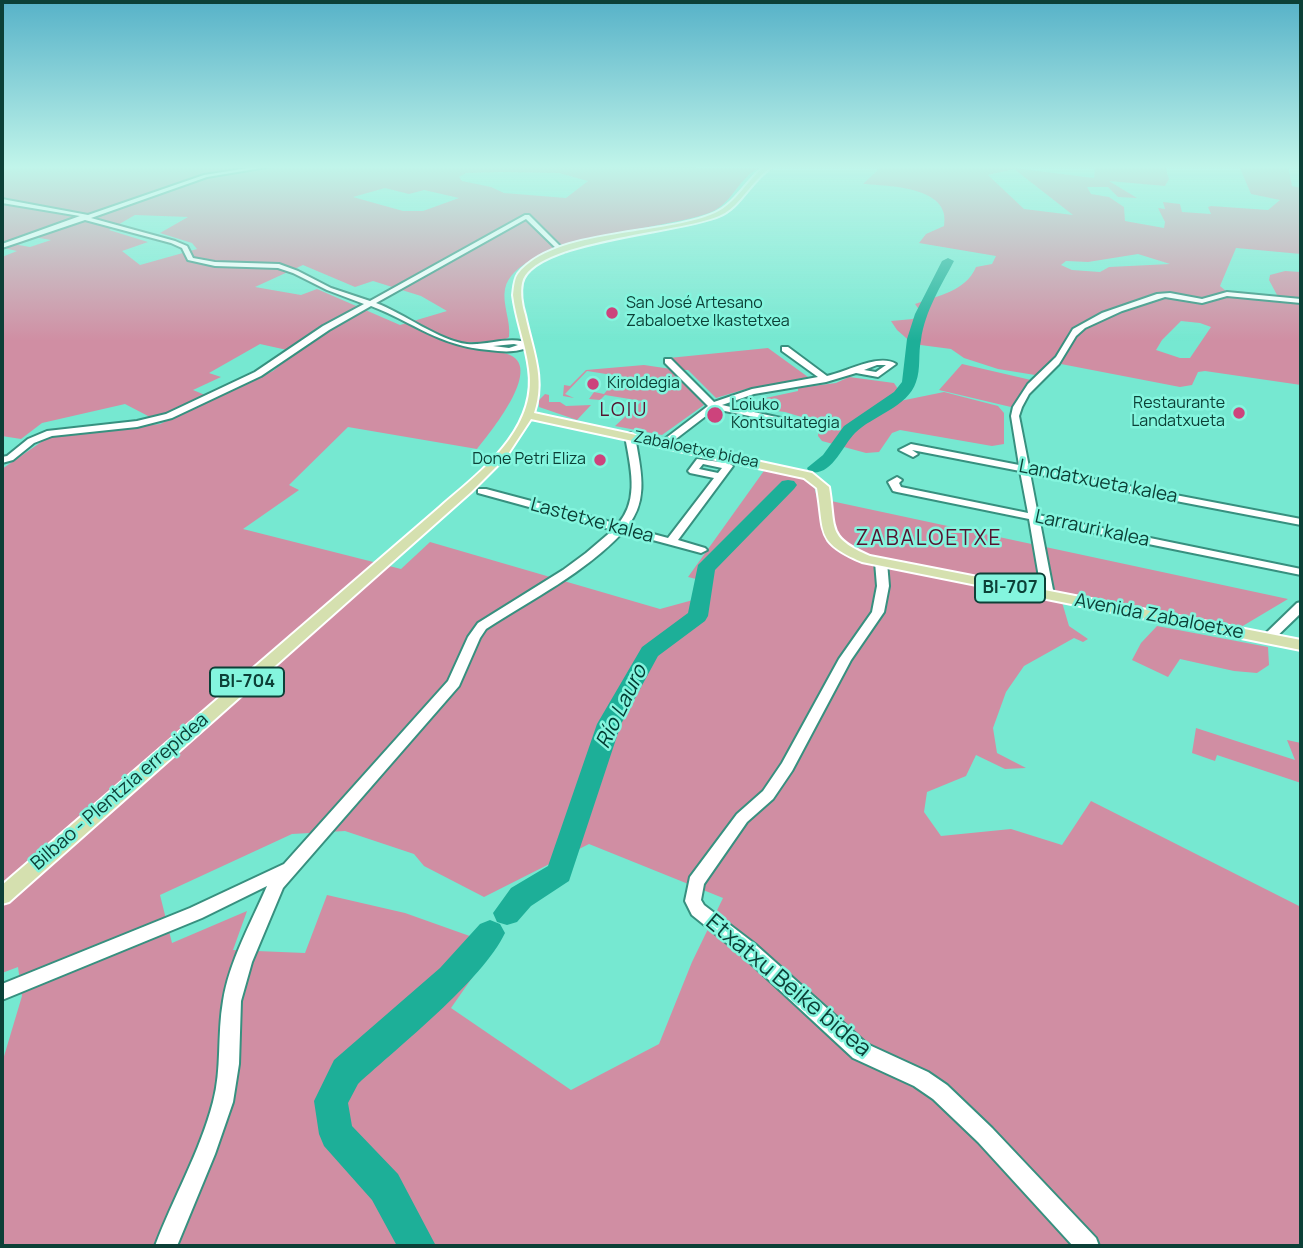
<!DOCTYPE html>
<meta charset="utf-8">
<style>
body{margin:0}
#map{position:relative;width:1303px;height:1248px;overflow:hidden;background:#76e8d1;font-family:Manrope,sans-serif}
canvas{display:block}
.frame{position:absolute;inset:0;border:4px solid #0c4037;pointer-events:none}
</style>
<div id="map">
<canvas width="1303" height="1248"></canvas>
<div class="frame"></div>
</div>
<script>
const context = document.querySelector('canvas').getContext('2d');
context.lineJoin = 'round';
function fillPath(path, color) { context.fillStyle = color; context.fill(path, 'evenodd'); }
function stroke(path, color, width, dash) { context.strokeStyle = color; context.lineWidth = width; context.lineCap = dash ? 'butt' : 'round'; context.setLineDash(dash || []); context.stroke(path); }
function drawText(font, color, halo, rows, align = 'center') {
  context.font = font + ' Manrope,sans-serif'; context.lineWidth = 5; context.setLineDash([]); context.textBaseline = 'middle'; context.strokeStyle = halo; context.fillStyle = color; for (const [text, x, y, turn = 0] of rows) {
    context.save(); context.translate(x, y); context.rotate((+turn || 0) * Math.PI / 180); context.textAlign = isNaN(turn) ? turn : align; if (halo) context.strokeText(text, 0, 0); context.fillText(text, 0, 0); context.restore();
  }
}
const green = new Path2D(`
 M2 166 759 168C737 179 733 204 709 213 665 230 517 237 505 289 502 304 511 321 509 337L502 341 462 343C477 355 493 348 510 355 543 369 489 434 477 449L348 427 289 485 299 490 243 529 401 569 430 542 660 609 704 597 712 583 688 577 766 468 808 479 813 482 817 498 1288 599 1241 627 1059 592 1069 626 1088 639 1083 642 1074 638 1024 666 1006 692 993 728 997 753 1026 768 1005 769 976 755 966 776 927 792 924 812 941 836 1011 829 1062 845 1091 801 1301 907V1246H2V1063L22 996 18 967 2 973V469L50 436 160 424 273 371 296 352 260 344 209 373 221 377 193 390 205 395 164 414 150 417 125 404 42 423 21 439 2 436V257L17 251 3 248 13 244 30 247 51 240 22 235 2 243ZM500 172 559 173 588 181 566 198 504 193 491 187 462 181 459 177 466 173ZM385 188 409 194 424 190 459 198 423 211H403L353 197ZM135 215 188 217 160 233 192 243 197 249 140 265 122 251 148 242 109 230ZM303 265 355 287 373 281 421 296 447 311 400 325 317 289 301 295 255 287ZM345 831 414 854 424 866 484 897 589 844 723 898 692 962 659 1044 571 1090 451 1008 495 945 405 913 327 895 305 953 233 950 247 911 172 943 160 895 292 834Z
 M882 166H1021L1015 168 1094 178 1095 166H1165L1169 179 1165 186 1109 181 1137 198 1118 197 1108 187H1087L1091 194 1109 197 1124 207 1125 221 1164 228 1165 222 1158 208 1165 209 1163 202 1180 204 1182 212 1211 214 1208 207 1211 206 1268 210 1280 200 1251 194 1239 166H1288L1292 186 1301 188V254L1236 248 1220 286 1226 291 1275 297 1277 295 1269 280 1270 275 1285 271 1301 272V385L1205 371 1198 372 1192 385 1180 387 1061 364 1035 375 998 369 964 358 951 349 913 344 897 330 891 321 913 319 920 311 915 304C939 295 965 292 976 267L992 264 996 256 919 243 926 234 944 226C952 186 887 186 863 184ZM1014 169 1073 215 1024 209 988 175ZM1138 254 1170 264 1109 267 1100 272 1072 270 1061 265 1066 261 1088 262ZM1181 321 1200 323 1211 327 1190 358H1180L1156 350 1162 340Z
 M768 348 808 377 746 389 716 398 688 370H681L669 358Z
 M962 364 1031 380 1011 407 939 390Z
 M644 365 671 369 704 405 662 435 615 426 642 401 605 395 600 400 589 399 594 392 604 394 619 376 587 371 565 394 574 398 563 396 564 385 570 386 586 370Z
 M849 377 894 383 898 389 895 397 900 401 944 392 998 406 1004 413V444L992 446 900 430 892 433 879 452 866 453 822 441 818 436 819 424 815 421 785 412 739 406 747 402 798 391V388L836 383Z
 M545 394 549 395V402H560L566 406 591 405 577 420 539 407V400Z
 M1157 626 1268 647 1269 665 1257 673 1234 671 1180 659 1168 677 1132 660 1141 643Z
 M1196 728 1295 760 1287 740 1301 743V783L1217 755 1215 761 1192 753Z`);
const river = new Path2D(`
 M948 258 954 261C941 286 925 311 921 340 918 353 921 369 916 382 908 407 872 416 855 433 842 446 832 477 809 472L807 468 823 455 844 426 894 392 902 382 907 339 915 314 942 261Z
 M788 480 794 481 797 485 794 489 715 570 708 616 705 621 658 656 621 724 569 881 531 906 517 922 507 925 497 922 493 913 511 888 548 866 597 724 642 647 688 613 698 565 782 481Z
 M490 920 500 924 505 933C482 981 399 1046 358 1084L348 1103 352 1126 398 1174 436 1246H397L372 1200 324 1146 319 1134 314 1101 334 1060 440 968 480 924Z`);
const minor = new Path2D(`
 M261 166H273L207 177 91 218 175 241 187 246 193 258 215 262 279 264 298 271 331 288 370 301 525 215H529L564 250V252H560L526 219 376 303C403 313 440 341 467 344 489 346 512 334 532 345 519 353 504 352 489 350 439 346 415 323 371 306L329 330 261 376 172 418 137 427 52 436 34 443 13 460 2 463V457L7 456 28 439 47 431 137 421 166 414 255 372 323 326 364 304 327 290 293 273 278 268 215 266 188 260 182 248 171 243 85 220 2 248V244L80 216 2 203V199L88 215 204 175ZM514 344 518 345 509 348 493 346Z
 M1227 292 1301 299V303L1227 296 1202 303 1165 297 1122 311 1085 328 1076 336 1059 364 1029 394 1022 407 1019 416 1029 467 1301 519V525L1030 473 1038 515 1301 569V575L1040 522 1054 595 1048 599 1042 595 1029 519 897 492 893 491 888 482 897 477 902 480 899 483 901 487 1028 513 1020 471 912 450 918 454 913 457 899 450 911 444 1019 465 1011 416 1013 407 1028 384 1056 357 1073 329 1102 313 1157 294 1170 293 1202 299Z
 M782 347H788L827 376C847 372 879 353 896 364L878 377 856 373 826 382 754 394 722 405 808 424V428L715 409 668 445H662V441L708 406 665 363V359H671L714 402 752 389 818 377 782 351ZM877 365H886L876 372 864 370Z
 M630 433 635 436C640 468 650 499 627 527L668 538 714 478 690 473 688 471 697 459 728 463 733 466 678 540 705 548 707 550 701 553 623 532C585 573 532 599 486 629L480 638 459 686 283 888 252 962 241 1001 239 1064 233 1102 215 1154 177 1246H155C173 1198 200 1152 213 1102 222 1069 217 1035 223 1001 229 962 251 923 267 886L202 918 2 1000V984L190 908 284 864 448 681 468 637 478 623 563 570 586 553 613 530 478 493V489H486L618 524C640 499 630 466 625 436ZM703 464 722 468 718 473 699 469Z
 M881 559 887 562 889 586 884 612 851 660 792 771 773 799 747 822 704 884 701 900 704 905 755 944 867 1044 928 1072 947 1085 992 1128 1096 1238 1099 1246H1073L978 1142 933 1099 914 1086 853 1058 743 956 692 915 685 901 690 877 737 814 763 791 782 763 839 659 872 612 877 586 875 562Z
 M1301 602V613L1272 641H1264L1262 638 1264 635 1297 603Z`);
const major = new Path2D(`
 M766 166H773C767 170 762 174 757 180 744 193 736 209 719 216 681 233 532 240 522 283 520 293 522 305 525 315 532 349 546 378 534 413L812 473 829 487C836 529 826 537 870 556L1301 640V650L862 562C815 542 825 533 817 488L804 478 531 419 506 457 471 492 9 902 2 904V885L440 507C480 472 538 430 529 369 526 344 516 320 513 295 514 288 514 280 518 274 554 228 664 236 715 213 737 203 747 179 766 166Z`);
const markers = [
 [612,313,7,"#cd437c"],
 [593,384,7,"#cd437c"],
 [1239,413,7,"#cd437c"],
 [715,415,9,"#cd437c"],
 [600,460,7,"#cd437c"]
];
const farPoinames = [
 ["San José Artesano",626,304],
 ["Zabaloetxe Ikastetxea",626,322],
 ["Kiroldegia",607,384],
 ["Restaurante",1225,404,"right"],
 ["Landatxueta",1225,422,"right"],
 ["Loiuko",731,406],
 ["Kontsultategia",731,424],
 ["Done Petri Eliza",586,460,"right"]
];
const farStreetnames = [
 ["Zabaloetxe bidea",696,450,12]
];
const shields = [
 [1010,588,70],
 [247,682,74]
];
const shieldNames = [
 ["BI-707",1010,588],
 ["BI-704",247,682]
];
const farQuarternames = [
 ["LOIU",624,411]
];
const streetNames = [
 ["Landatxueta kalea",1098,482,11],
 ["Lastetxe kalea",592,521,15],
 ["Larrauri kalea",1092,529,12],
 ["Avenida Zabaloetxe",1159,617,11],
 ["Bilbao - Plentzia errepidea",120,792,-41]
];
const neighbourhoodNames = [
 ["ZABALOETXE",929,539]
];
const waterNames = [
 ["Río Lauro",622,707,-64]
];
const nearStreetnames = [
 ["Etxatxu Beike bidea",788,986,40]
];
fillPath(green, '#d08ea3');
fillPath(river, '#1daf98');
stroke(minor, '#37907f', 4);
stroke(major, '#fff', 4);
fillPath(minor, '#fff');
fillPath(major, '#d5e0af');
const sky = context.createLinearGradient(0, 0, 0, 341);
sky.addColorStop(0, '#57b2c8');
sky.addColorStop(0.49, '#c1f5ea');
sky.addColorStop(1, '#c1f5ea00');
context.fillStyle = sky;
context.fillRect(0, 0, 1303, 341);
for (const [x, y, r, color] of markers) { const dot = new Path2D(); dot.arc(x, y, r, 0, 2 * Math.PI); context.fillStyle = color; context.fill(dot); stroke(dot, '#84f5de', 2.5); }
drawText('16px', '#0c4037', '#84f5de', farPoinames, 'left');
drawText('16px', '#0c4037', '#84f5de', farStreetnames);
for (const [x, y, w] of shields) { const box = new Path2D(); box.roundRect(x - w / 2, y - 14.5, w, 29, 5); context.fillStyle = '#84f5de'; context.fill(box); stroke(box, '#0c4037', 2); }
drawText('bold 18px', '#0c4037', null, shieldNames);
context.letterSpacing = '2px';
drawText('19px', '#55132f', '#84f5de', farQuarternames);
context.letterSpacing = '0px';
drawText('19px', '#0c4037', '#84f5de', streetNames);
context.letterSpacing = '2px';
drawText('21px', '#55132f', '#84f5de', neighbourhoodNames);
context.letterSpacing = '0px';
drawText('italic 21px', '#003b32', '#84f5de', waterNames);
drawText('23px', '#0c4037', '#84f5de', nearStreetnames);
</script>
